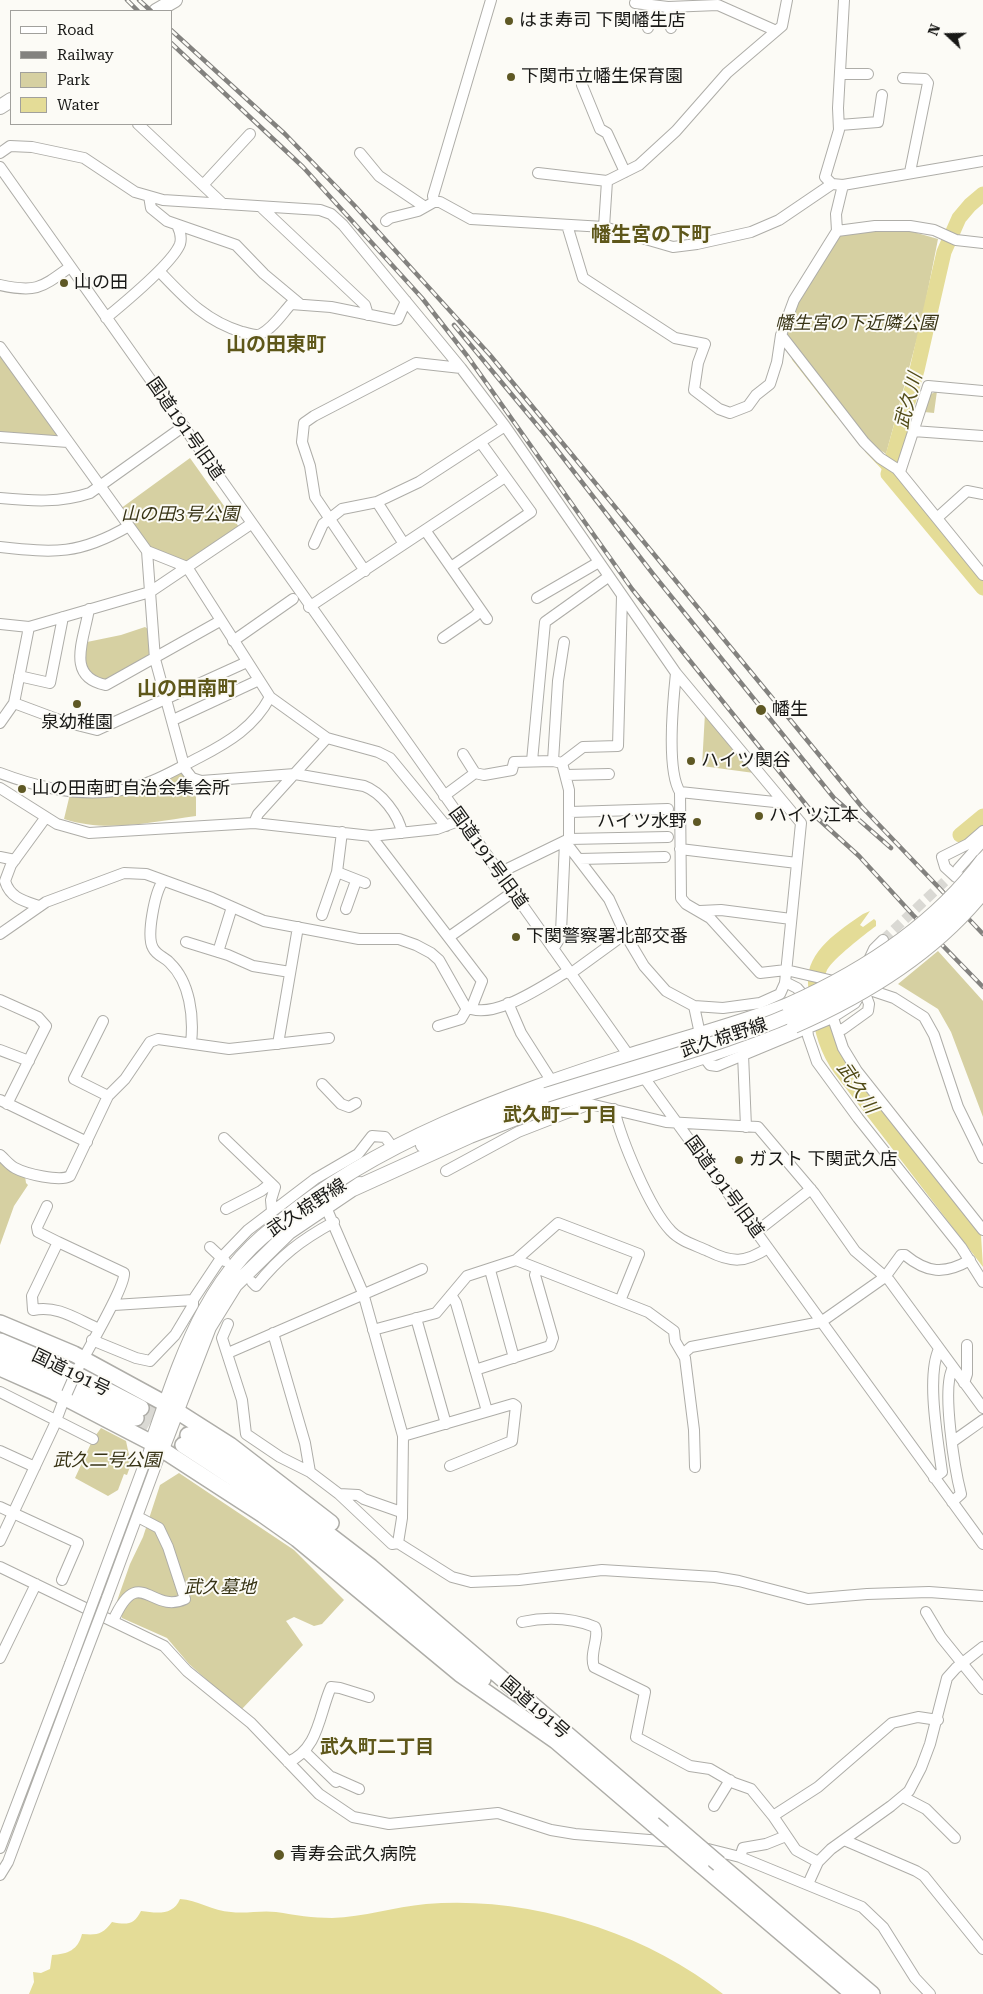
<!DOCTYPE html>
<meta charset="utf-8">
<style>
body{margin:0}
#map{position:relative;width:983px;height:1994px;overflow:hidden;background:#fcfbf6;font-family:"Roboto Serif",serif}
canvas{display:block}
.legend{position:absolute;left:10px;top:10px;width:162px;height:115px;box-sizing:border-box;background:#fcfbf6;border:1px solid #a1a09c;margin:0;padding:6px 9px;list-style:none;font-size:15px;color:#181816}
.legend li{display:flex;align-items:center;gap:10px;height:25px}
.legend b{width:25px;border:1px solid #a1a09c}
.north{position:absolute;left:923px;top:10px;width:50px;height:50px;-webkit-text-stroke:4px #fcfbf6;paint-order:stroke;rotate:291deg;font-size:14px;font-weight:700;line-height:20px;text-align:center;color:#181816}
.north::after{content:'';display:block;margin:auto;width:18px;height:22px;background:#181816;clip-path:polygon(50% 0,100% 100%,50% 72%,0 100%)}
</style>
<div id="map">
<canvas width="983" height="1994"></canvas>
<ul class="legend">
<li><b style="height:6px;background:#fff"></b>Road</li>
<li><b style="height:6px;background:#83827f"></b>Railway</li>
<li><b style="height:14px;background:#d6d0a2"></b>Park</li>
<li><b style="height:14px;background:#e4dc97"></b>Water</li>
</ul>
<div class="north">N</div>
</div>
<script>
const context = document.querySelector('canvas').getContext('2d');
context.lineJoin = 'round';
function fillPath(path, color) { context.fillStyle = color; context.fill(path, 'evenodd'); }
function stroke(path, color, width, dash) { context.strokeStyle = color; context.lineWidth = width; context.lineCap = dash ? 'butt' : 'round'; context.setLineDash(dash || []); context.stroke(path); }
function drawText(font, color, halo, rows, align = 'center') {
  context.font = font + ' "Roboto Serif","Noto Sans JP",serif'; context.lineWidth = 4; context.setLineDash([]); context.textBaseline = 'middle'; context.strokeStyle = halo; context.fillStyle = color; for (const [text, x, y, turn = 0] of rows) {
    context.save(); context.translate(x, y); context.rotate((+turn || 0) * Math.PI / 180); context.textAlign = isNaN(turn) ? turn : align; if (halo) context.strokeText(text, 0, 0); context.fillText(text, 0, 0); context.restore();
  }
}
const green = new Path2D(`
 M872 230 910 231 938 239 922 320 886 454 867 441 787 337 797 300 839 236Z
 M2 356 58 433 56 438 0 433V357Z
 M937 391 934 413 924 412 931 394Z
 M190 458 239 527 188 562 147 546 120 509Z
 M145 627 148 629 150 657 106 682 96 681 83 665 87 642 121 635Z
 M705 713 754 773 702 766Z
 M181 773 226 782 227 790 196 795V816C151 822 107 833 64 819L70 794 146 788Z
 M938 951 983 1001V1117L951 1032 938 1009 898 984Z
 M0 1160 25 1176 26 1183 28 1185 14 1206 0 1245Z
 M101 1428 126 1441 131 1464 127 1475 124 1474 118 1490 108 1496 75 1478 93 1439Z
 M179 1473 294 1550 344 1600 322 1624 314 1626 294 1617 286 1621 303 1645 241 1710 189 1664 167 1638 122 1618 117 1601 130 1564 143 1537 160 1485Z`);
const water = new Path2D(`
 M870 911 860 925 863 927 874 919 876 921V926C864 935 834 958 827 970 815 994 835 1044 847 1065L981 1235 983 1267 835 1074C820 1053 815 1034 811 1009 810 1001 808 992 808 983 806 951 840 930 863 914Z
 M180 1899C197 1900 213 1911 231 1912 246 1914 261 1910 276 1912 295 1915 313 1918 332 1918 364 1917 394 1907 426 1904 526 1895 644 1931 723 1994H29L34 1982 33 1972 41 1973 50 1969 52 1955C68 1954 78 1950 82 1934 97 1935 102 1935 112 1922 127 1925 134 1925 141 1911 157 1913 173 1916 180 1899Z`);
const stream = new Path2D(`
 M793 359 836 414
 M866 451 888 474`);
const river = new Path2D(`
 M983 194 970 205 959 218 944 252 917 370 888 474 983 588
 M960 835 983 816`);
const minorTunnel = new Path2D(`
 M883 940 958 869`);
const highwayTunnel = new Path2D(`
 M141 1408 188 1435
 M136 1418 183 1445`);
const minor = new Path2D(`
 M635 3 668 7 718 5 772 29 775 32
 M668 7 671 28
 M648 28 653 6
 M840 74H868
 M903 78 925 79 928 83 910 172
 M582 85 600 129 607 133 625 172
 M138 124 223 204
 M840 125 878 122 882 95
 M0 153 10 146 32 147 84 158 135 192 163 200 320 210 331 214 343 225 461 368 505 426 676 673 801 823 785 983 780 994 760 1003 723 1008 694 1006 666 991 644 966 625 934 609 899 570 848 565 846
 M360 153 379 176 425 207
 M0 167 632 1060
 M538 173 607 181
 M832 184 825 177 839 130 838 108 844 0
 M203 185 250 134
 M149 196 151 208 167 221 236 245 264 274 300 304
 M434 202 433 196 491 0
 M261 207 365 305 368 315
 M386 221 390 218 418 211 434 202H440L471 219 604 227 673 247 697 244 751 232 779 220 832 184 843 185 983 161
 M567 225 583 278 675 338 705 344 698 363 694 390 719 409 730 413 748 406 756 395 770 384 777 362 781 335 794 300 837 231 836 214 843 185
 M604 227 607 181 639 165 676 131 727 73 782 26 787 0
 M837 231 875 226H910L934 230 956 240 983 243
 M159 271C184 297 205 321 242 332 248 333 255 337 261 334 273 328 282 314 291 304L331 307 395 320 398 319 406 301
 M0 285C36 293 41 288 70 267
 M106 318C123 304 173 263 180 244 182 237 180 231 177 225
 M781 335 864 442 880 458 897 469 983 575
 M0 347 147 551 187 567 270 697 327 738 378 752 390 758 446 826
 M913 431 983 436
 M0 437 68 442
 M900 472 928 386 983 391
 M0 498C32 501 60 503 90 493L184 426
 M377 502 404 544
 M937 518 967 491 983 494
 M425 530 487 619
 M314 544 323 524 342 509 377 502 419 482 505 426
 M0 547C55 553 79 555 129 526
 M147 551 155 659 185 769 192 778 201 781 295 774 364 786C381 792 399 815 402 833
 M451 567 531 512 481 443
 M365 571 315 497 310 466 302 442 304 423 314 416 416 363 461 368
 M537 598 599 562
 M309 607 505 477
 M89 609C84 640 65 677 106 685L220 621
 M0 624 29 627 150 592 251 524
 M443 638 475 616 480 611
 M233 641 293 599
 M676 673C673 701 666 770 680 792L681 898 686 904 710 918 760 973 786 970 838 982
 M19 676 50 683 63 617
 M14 703 65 722 97 730 247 662
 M173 720 259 680
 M0 723 14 703 29 627
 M463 754 475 773
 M532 761 545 622 608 577
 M553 761 558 681 564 642
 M562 763 583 747 618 746 622 596
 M0 773C42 789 93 800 138 786 160 780 180 767 200 757 229 742 254 727 270 697
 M566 775 609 774
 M0 788 57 824 89 833 254 823 371 836 437 829 461 820
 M680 792 784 803
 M444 796 475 773 484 775 512 770 514 762 553 761 562 763
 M570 812 668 809
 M254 823 258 814 327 738
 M371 836 482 981 471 1009
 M569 839 668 837
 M680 849 797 863
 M0 857 15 860
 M579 859 665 857
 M958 869 983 841
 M337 872 365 883
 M499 873 569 839V790L562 763
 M973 878 956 877 945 867 942 857 968 844 983 831
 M163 881C155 892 146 936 153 948 157 956 165 957 170 963 190 982 194 1017 191 1043
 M39 906C24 901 10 898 5 881L11 865 46 817
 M346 909 356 881
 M700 911 721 910 791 919
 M322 915 337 872 342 832
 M0 934 46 902 124 873 146 874 212 898 264 921 359 939H399L416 945 431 953 439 960 465 1006C491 1023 544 985 568 971
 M449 937 513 892
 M186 942 228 955 253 966 290 972
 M553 949 560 938 561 932 565 842
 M218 952 232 907
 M867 964 874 949 883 940
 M570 974 625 934
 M785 982 797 988 803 995 808 1036 817 1062 858 1118 961 1247 983 1282
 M864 988 894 998 924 1017 934 1035 958 1107 983 1158
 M0 1000 38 1017 46 1026 7 1104
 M508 1003 521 1033 549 1077
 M694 1006 700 1034
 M833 1018 843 1048 857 1071 983 1230
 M103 1021 74 1079 108 1096
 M438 1026 461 1019 468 1007
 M838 1030 843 1029 868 1011 869 1004 863 988
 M278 1044 298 927
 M0 1050 29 1061
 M700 1052 710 1065 717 1066 830 1019 855 1003 861 993
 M743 1054 746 1127
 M640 1072 983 1544
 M322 1084 341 1104 349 1107 356 1103
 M0 1100 87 1142
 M614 1109C621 1139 649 1208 671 1231 680 1241 695 1245 708 1251 732 1263 745 1263 768 1248
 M224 1138 275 1187 271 1200 272 1211
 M0 1155C5 1159 9 1165 15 1168 26 1174 60 1182 70 1176L108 1096 125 1079 150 1042 158 1039 229 1049 329 1038
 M446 1171 518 1132 590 1104 666 1122 758 1127 814 1193 855 1251 889 1280 983 1408
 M325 1205 363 1293 403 1436 402 1518 398 1543
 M47 1206 37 1227 38 1232 58 1242
 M226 1209 261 1191 270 1184
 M756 1232 811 1189
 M210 1247 225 1261
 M516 1260 558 1223 639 1254 620 1301
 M490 1270 514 1358
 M252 1282 256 1286C280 1256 301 1240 334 1222
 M451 1295 456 1303 487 1411
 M114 1305 193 1300 221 1258 248 1230 315 1179 358 1154 372 1136 385 1137 394 1149
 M416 1318 446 1424
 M228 1324 222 1338 242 1400 246 1434 280 1457 310 1472
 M373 1330 436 1313 467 1276 516 1260 648 1312 674 1331 675 1341 685 1358 694 1430 695 1467
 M273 1333 305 1443 310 1472 339 1494 358 1495 364 1499 401 1512
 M92 1340 136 1358 150 1361 175 1335 193 1305V1300
 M228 1353 422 1269
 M684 1353 691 1347 821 1322 885 1277 901 1255H905C927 1273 944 1275 970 1260
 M80 1365C88 1349 126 1285 124 1273L58 1242 32 1296 33 1310C58 1305 76 1319 99 1329
 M475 1370 550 1346 553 1338 535 1275 537 1269
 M964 1383 967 1374V1345
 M0 1392 93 1439
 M403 1436 513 1404 516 1406 512 1441 450 1466
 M952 1442 983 1420
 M0 1451 35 1467
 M934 1478 942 1472C938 1441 926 1376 939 1349
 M339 1494 392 1544 398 1543 452 1577 471 1582 519 1580 602 1570 715 1577 739 1581 808 1599 867 1594 929 1592 983 1596
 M952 1502 961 1494C955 1471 941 1386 953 1368
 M0 1507 78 1543 62 1580
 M0 1541 54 1426 66 1394
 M0 1567 164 1646 187 1671 251 1723 319 1794 353 1817 389 1824 498 1813 551 1830 575 1834 674 1842
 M96 1594 152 1443
 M107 1598 162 1449
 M926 1612 941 1637 983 1689
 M113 1621C139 1562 151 1615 185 1599L168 1547 159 1528 138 1517
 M522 1622C546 1617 572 1618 595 1627 600 1636 589 1654 594 1667L645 1692 636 1737 690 1766 710 1769 734 1783 751 1789 773 1816 796 1850 818 1862
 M0 1658 36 1584
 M305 1752 336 1782
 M288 1762C319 1749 319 1714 331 1687L340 1688 369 1697
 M332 1777 359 1789
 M903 1797 926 1809 955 1838
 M714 1806 730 1780
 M773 1816 818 1787 892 1723 918 1717 938 1720
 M844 1840 916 1871 924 1876 983 1949
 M700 1847 740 1857 862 1907 883 1927 915 1978 930 1994
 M0 1848 70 1664
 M740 1857 743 1848 766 1844 786 1836
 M0 1875 8 1862 80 1669
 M808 1884 818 1862 831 1849 891 1806 909 1791 921 1768 930 1744 947 1678 956 1668 983 1647`);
const major = new Path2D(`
 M156 11 175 0
 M0 107 11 100
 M423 1145 546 1095
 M353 1189 470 1136 550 1105 643 1077 794 1026
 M278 1224C378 1140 506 1096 628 1056 681 1039 736 1025 788 1005
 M152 1443C181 1360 207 1270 286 1219
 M162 1449 209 1327 235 1285 289 1232 360 1184`);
const highway = new Path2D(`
 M0 1323 74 1354 164 1403 230 1445 331 1523
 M0 1341 66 1369 141 1408
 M0 1354 136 1418
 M0 1368 54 1392 152 1443 263 1515 297 1539 460 1674 556 1741
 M188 1435 263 1484 371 1567 676 1827
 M183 1445 235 1479 336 1554 483 1679
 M550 1736 653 1824
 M719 1864 872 1994
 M701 1865 853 1994`);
const rail = new Path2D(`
 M127 0 138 11
 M139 0 151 11
 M171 30 285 134 354 205 490 355 862 807 983 934
 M171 43 303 167 422 298 468 357 632 589 816 817 859 856 913 915 983 987
 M454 325 547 437 653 574 834 798 891 848`);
const minorBridge = new Path2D(`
 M67 1393 78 1368
 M70 1664 96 1594
 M80 1669 107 1598`);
const majorBridge = new Path2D(`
 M788 1005C862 972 934 926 983 860
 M794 1026C865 995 934 953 983 892
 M546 1095C707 1043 871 1015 983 875`);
const highwayBridge = new Path2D(`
 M653 1824 701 1865
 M676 1827 719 1864`);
const markers = [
 [509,21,5,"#5e5824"],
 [511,77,5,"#5e5824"],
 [64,283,5,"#5e5824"],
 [77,704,5,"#5e5824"],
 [761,710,6,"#5e5824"],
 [691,761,5,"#5e5824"],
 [22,789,5,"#5e5824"],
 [759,816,5,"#5e5824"],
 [697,822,5,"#5e5824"],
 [516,937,5,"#5e5824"],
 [739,1160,5,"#5e5824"],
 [279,1855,6,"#5e5824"]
];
const poiNames = [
 ["はま寿司 下関幡生店",519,21],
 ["下関市立幡生保育園",521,77],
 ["山の田",74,283],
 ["幡生",772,710],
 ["泉幼稚園",77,723,"center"],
 ["ハイツ関谷",701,761],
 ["山の田南町自治会集会所",32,789],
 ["ハイツ江本",769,816],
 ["ハイツ水野",687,822,"right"],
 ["下関警察署北部交番",526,937],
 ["ガスト 下関武久店",749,1160],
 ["青寿会武久病院",290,1855]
];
const parkNames = [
 ["幡生宮の下近隣公園",856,324],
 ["山の田3号公園",180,515],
 ["武久二号公園",107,1461],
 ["武久墓地",220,1588]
];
const streetNames = [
 ["国道191号旧道",185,429,55],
 ["国道191号旧道",488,858,54],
 ["武久椋野線",724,1038,-18],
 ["国道191号旧道",724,1187,54],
 ["武久椋野線",307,1208,-33],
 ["国道191号",71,1373,26],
 ["国道191号",535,1708,41]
];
const waterNames = [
 ["武久川",909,401,-75],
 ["武久川",857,1088,56]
];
const neighbourhoodNames = [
 ["武久町一丁目",560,1115],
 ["武久町二丁目",377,1747]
];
const quarterNames = [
 ["幡生宮の下町",651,235],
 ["山の田東町",276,345],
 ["山の田南町",187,689]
];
fillPath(green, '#d6d0a2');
fillPath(water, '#e4dc97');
stroke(stream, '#e4dc97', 2.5);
stroke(river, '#e4dc97', 15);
stroke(minorTunnel, '#dad9d4', 10, [10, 5]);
stroke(highwayTunnel, '#dad9d4', 15, [15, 8]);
stroke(minor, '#aeada8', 12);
stroke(major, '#aeada8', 16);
stroke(highway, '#aeada8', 18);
stroke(minor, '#fff', 10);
stroke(major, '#fff', 14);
stroke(highway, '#fff', 15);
stroke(rail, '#83827f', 4.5);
stroke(rail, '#fcfbf6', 2.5, [8]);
stroke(minorBridge, '#aeada8', 12, []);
stroke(majorBridge, '#aeada8', 16, []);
stroke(highwayBridge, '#aeada8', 18, []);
stroke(minorBridge, '#fff', 10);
stroke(majorBridge, '#fff', 14);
stroke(highwayBridge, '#fff', 15);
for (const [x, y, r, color] of markers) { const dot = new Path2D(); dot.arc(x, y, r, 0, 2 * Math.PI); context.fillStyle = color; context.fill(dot); stroke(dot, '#fcfbf6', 2); }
drawText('18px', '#181816', '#fcfbf6', poiNames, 'left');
drawText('italic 18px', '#373314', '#fcfbf6', parkNames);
drawText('18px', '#181816', '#fcfbf6', streetNames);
drawText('italic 19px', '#514b17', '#fcfbf6', waterNames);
drawText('bold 19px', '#5e571a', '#fcfbf6', neighbourhoodNames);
drawText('bold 20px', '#5e571a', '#fcfbf6', quarterNames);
</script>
